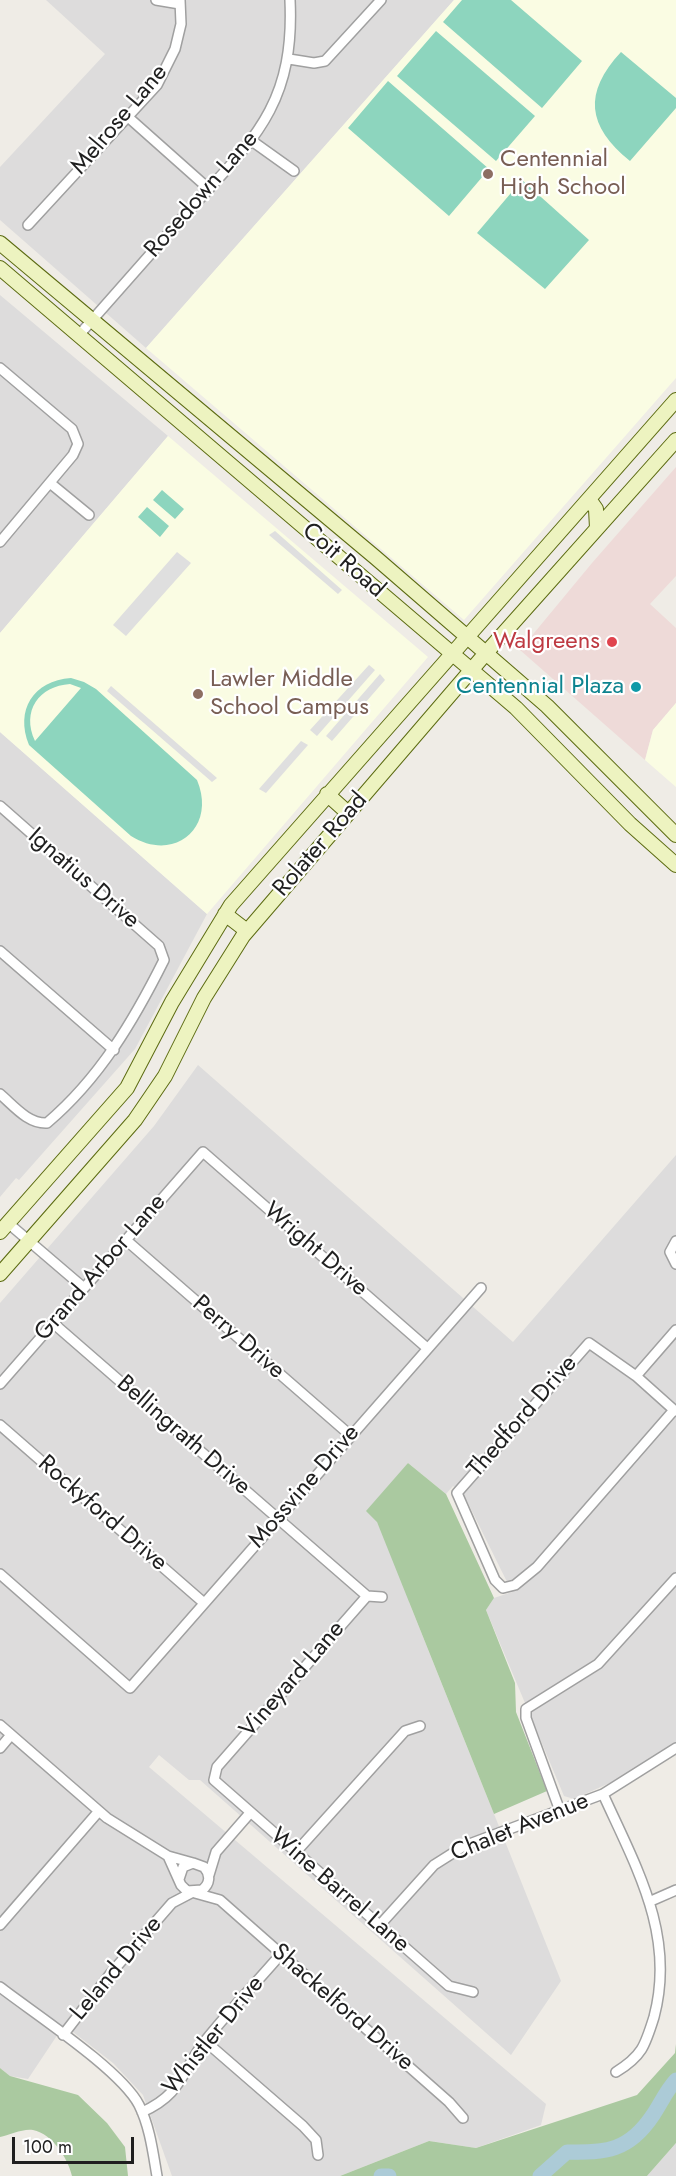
<!DOCTYPE html>
<style>
body{margin:0}
#map{position:relative;width:676px;height:2176px;overflow:hidden;background:#efece6;font-family:Jost,sans-serif}
canvas{display:block}
.scale{position:absolute;left:12px;top:2137px;width:122px;height:27px;box-sizing:border-box;border:3px solid #1f1f1f;border-top:0;padding-left:8px;font-size:18px;line-height:21px;white-space:nowrap;color:#1f1f1f;-webkit-text-stroke:4px #fff;paint-order:stroke}
</style>
<div id="map">
<canvas width="676" height="2176"></canvas>
<div class="scale">100 m</div>
</div>
<script>
const context = document.querySelector('canvas').getContext('2d');
context.lineJoin = 'round';
function fillPath(path, color) { context.fillStyle = color; context.fill(path, 'evenodd'); }
function stroke(path, color, width, dash) { context.strokeStyle = color; context.lineWidth = width; context.lineCap = dash ? 'butt' : 'round'; context.setLineDash(dash || []); context.stroke(path); }
function drawText(font, color, halo, rows, align = 'center') {
  context.font = font + ' Jost,sans-serif'; context.lineWidth = 4.5; context.setLineDash([]); context.textBaseline = 'middle'; context.strokeStyle = halo; context.fillStyle = color; for (const [text, x, y, turn = 0] of rows) {
    context.save(); context.translate(x, y); context.rotate((+turn || 0) * Math.PI / 180); context.textAlign = isNaN(turn) ? turn : align; if (halo) context.strokeText(text, 0, 0); context.fillText(text, 0, 0); context.restore();
  }
}
const residential = new Path2D(`
 M46 0H454L146 348 0 220V167L105 54Z
 M0 295 168 436 0 633Z
 M0 732 207 914 135 1049 19 1180 16 1178 0 1197Z
 M198 1065 513 1342 676 1155V1743L623 1777 574 1799 564 1796 486 1610 494 1598 512 1592 464 1495 453 1486 446 1494 408 1463 377 1522 411 1588 409 1602 561 1981 511 2055 200 1780H189L159 1755 149 1767 546 2104 541 2125 476 2148 429 2141 340 2176H172L143 2095 113 2063 64 2025 28 2079 10 2076 0 2068V1303L154 1126Z
 M676 2143V2176H647Z`);
const commercial = new Path2D(`
 M676 467V576L650 604 676 628V703L653 730 645 760 520 650 592 563Z`);
const education = new Path2D(`
 M454 0H676V378L464 620 146 348Z
 M168 436 428 657 207 914 0 732V633Z
 M676 703V787L645 760 653 730Z`);
const forest = new Path2D(`
 M408 1463 446 1494 494 1598 486 1610 515 1683 516 1712 547 1791 494 1814 377 1522 366 1511Z
 M676 2044V2143L647 2176H340L429 2141 476 2148 637 2095 675 2053Z
 M0 2068 10 2076 78 2095 107 2123 125 2147 128 2176H72C68 2159 53 2134 33 2130 24 2128 9 2135 0 2137Z`);
const pitch = new Path2D(`
 M462 0H511L582 61 542 108 443 22Z
 M436 31 535 116 496 161 397 76Z
 M621 52 676 98V108L630 161C587 126 583 93 621 52Z
 M388 81 489 169 449 216 348 128Z
 M522 180 589 240 545 289 477 233Z
 M162 490 184 509 175 519 153 500Z
 M147 507 169 526 160 537 138 517Z
 M71 678 84 682 96 689 197 780C217 828 174 863 131 836L29 745C15 710 33 681 71 678ZM70 684 81 688 35 741C21 711 39 686 70 684Z`);
const parking = new Path2D(`
 M275 531 342 590 338 594 269 535Z
 M177 552 191 563 126 636 113 625Z
 M369 665 375 670 317 736 310 730Z
 M380 674 385 680 332 741 326 736Z
 M111 686 217 778 212 782 107 691Z
 M301 741 308 745 266 793 259 789Z`);
const river = new Path2D(`
 M381 2176H389
 M540 2176 567 2152C606 2153 629 2151 653 2115 661 2103 666 2091 676 2080`);
const minor = new Path2D(`
 M156 0 180 4
 M289 59 314 63 325 61 381 0
 M128 117 209 189
 M252 141 294 171
 M28 225 157 85 175 49 181 24 180 0
 M79 335C114 295 149 256 184 216 251 142 295 108 290 0
 M0 368 72 429 78 444 73 455 0 542
 M50 483 89 515
 M0 806 159 946 164 960C134 1020 100 1078 47 1123 28 1124 14 1106 0 1094
 M0 951 114 1050
 M8 1223 84 1288
 M126 1240 350 1435
 M676 1241 670 1252 676 1264
 M53 1323 367 1596
 M636 1376 676 1330
 M0 1384 203 1152 427 1348
 M674 1410 537 1567 515 1585 503 1588 495 1580 457 1493 589 1343 636 1376 674 1410 676 1411
 M0 1425 204 1603
 M0 1574 130 1688 481 1288
 M367 1596 217 1767 214 1780 449 1986 473 1992
 M367 1596 382 1597
 M0 1725 107 1818 168 1856 193 1863
 M0 1748 11 1735
 M603 1794C636 1867 676 1935 654 2017 645 2046 642 2056 616 2072
 M560 1811 526 1718V1709L598 1664 676 1578
 M295 1853 405 1731 420 1726
 M168 1856 181 1885 187 1891 202 1890C210 1884 211 1875 204 1867L193 1863 183 1867 179 1879
 M209 1875 216 1852 250 1813
 M195 1893 220 1900 449 2102 463 2118
 M651 1901 676 1890
 M0 1925 99 1811
 M379 1926 434 1865 464 1846 603 1794 676 1748
 M0 1987C35 2014 121 2070 139 2105 150 2127 153 2153 157 2176
 M63 2035 111 1973 172 1903 193 1892
 M205 2041 303 2126 316 2140 318 2155
 M142 2112C183 2094 181 2071 205 2041 229 2011 256 1983 281 1954`);
const secondary = new Path2D(`
 M0 243 376 558 547 706 676 835
 M0 268 516 708 630 824 676 865
 M589 499 596 509 597 528
 M327 794 348 813
 M225 914 247 931
 M0 1232 127 1088 172 1002 231 905 676 400
 M0 1274 135 1120 165 1076 204 998 243 936 486 653 676 440`);
const markers = [
 [488,174,6,"#8d6e63"],
 [612,642,6,"#e0444e"],
 [636,687,6,"#0f9aa8"],
 [198,694,6,"#8d6e63"]
];
const streetNames = [
 ["Melrose Lane",120,120,-50],
 ["Rosedown Lane",202,195,-49],
 ["Coit Road",343,561,41],
 ["Rolater Road",321,845,-49],
 ["Ignatius Drive",83,879,41],
 ["Wright Drive",315,1250,41],
 ["Grand Arbor Lane",101,1268,-49],
 ["Perry Drive",238,1338,41],
 ["Thedford Drive",523,1417,-49],
 ["Bellingrath Drive",183,1436,41],
 ["Mossvine Drive",305,1487,-49],
 ["Rockyford Drive",102,1514,41],
 ["Vineyard Lane",293,1680,-49],
 ["Chalet Avenue",520,1828,-22],
 ["Wine Barrel Lane",339,1891,41],
 ["Leland Drive",117,1969,-50],
 ["Shackelford Drive",342,2008,41],
 ["Whistler Drive",214,2036,-51]
];
const educationNames = [
 ["Centennial",500,160],
 ["High School",500,188],
 ["Lawler Middle",210,680],
 ["School Campus",210,708]
];
const healthNames = [
 ["Walgreens",600,642]
];
const cultureNames = [
 ["Centennial Plaza",624,687]
];
fillPath(residential, '#dddcdc');
fillPath(commercial, '#eedad8');
fillPath(education, '#fafce3');
fillPath(forest, '#aac9a0');
fillPath(pitch, '#8dd5be');
fillPath(parking, '#dfdfdf');
stroke(river, '#accbd7', 15);
stroke(minor, '#a0a0a0', 12);
stroke(secondary, '#5c6b11', 16);
stroke(minor, '#fff', 9);
stroke(secondary, '#edf3c0', 14);
for (const [x, y, r, color] of markers) { const dot = new Path2D(); dot.arc(x, y, r, 0, 2 * Math.PI); context.fillStyle = color; context.fill(dot); stroke(dot, '#fff', 2); }
drawText('24px', '#1f1f1f', '#fff', streetNames);
drawText('24px', '#785e54', '#fff', educationNames, 'left');
drawText('24px', '#be3a42', '#fff', healthNames, 'right');
drawText('24px', '#0d838f', '#fff', cultureNames, 'right');
</script>
